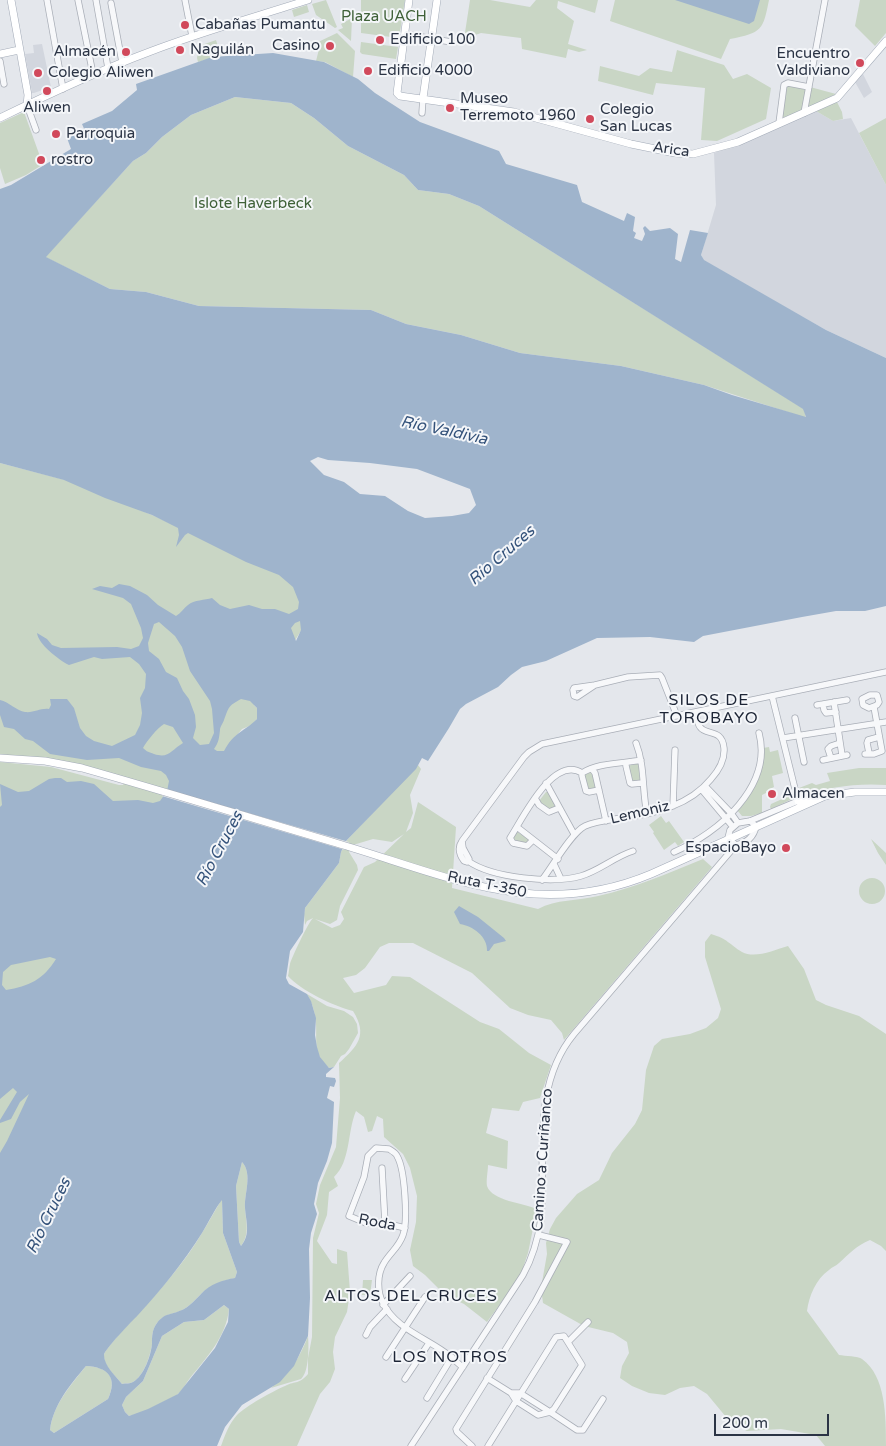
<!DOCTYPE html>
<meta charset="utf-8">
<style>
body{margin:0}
#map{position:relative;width:886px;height:1446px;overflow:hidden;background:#e4e7ec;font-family:"Varela Round",sans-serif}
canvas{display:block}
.scale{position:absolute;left:714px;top:1414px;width:115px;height:22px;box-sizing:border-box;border:2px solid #2b3445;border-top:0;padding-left:6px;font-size:15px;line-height:18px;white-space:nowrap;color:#2b3445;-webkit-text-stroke:4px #f4f6f9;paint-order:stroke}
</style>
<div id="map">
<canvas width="886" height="1446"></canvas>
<div class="scale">200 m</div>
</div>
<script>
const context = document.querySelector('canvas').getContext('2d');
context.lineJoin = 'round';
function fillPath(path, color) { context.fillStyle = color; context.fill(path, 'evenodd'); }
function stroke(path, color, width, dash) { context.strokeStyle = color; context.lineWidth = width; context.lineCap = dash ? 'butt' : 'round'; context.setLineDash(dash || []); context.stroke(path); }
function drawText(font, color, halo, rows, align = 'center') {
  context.font = font + ' "Varela Round",sans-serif'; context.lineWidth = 4; context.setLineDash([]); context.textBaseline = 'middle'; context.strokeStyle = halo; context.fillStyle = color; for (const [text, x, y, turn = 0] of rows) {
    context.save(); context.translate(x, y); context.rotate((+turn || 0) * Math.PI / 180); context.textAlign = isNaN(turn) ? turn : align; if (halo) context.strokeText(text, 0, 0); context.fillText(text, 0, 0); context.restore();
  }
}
const built = new Path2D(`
 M42 44 51 87 34 93H32L25 54 34 53 33 45Z
 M863 74 872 92 864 98 855 82Z
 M816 111 833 121 851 118 886 185V358L826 330 776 302 703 260 701 255 716 205 714 153Z`);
const green = new Path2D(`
 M326 0 337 27 335 28 316 15 312 4Z
 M361 0H405L399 38 361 33Z
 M470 0H490L530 7 536 0H598L595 13 558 1 557 8 574 21 568 44 587 50 579 52 568 49 566 58 522 49 521 38 481 33 475 35 472 41 464 39Z
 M615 0H769C763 30 762 33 730 39L721 59 610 21Z
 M860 0H886V33L875 46 855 26Z
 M307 5 309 12 294 17 292 10Z
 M352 18 351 41 338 30 343 28 341 24Z
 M337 33 355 51 353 77 325 62 316 61 319 49 316 43Z
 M216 40 221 56 198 62 197 58 199 46Z
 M361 42 398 47 396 59 362 54 360 52Z
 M677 50 724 65 733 79 747 74 771 88 766 119 717 141 701 140 705 88 656 83 653 95 598 81 600 66 639 76 650 68 672 72Z
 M787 85 806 90 802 111 782 118 784 87Z
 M810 87 836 94 808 108 807 106Z
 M235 97 291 103 314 118 348 146 404 175 418 190 449 194 479 206 804 409 806 418 704 385 621 366 520 353 461 335 406 324 371 310 199 306 146 292 110 289 45 257 133 161 146 153 162 137 191 115Z
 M837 102 842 112 843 119 833 121 816 111Z
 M24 112 42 162V165L26 175 5 184 0 168V123Z
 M886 118V185L859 133Z
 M0 463 73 482 152 515 288 577 299 587 306 623 254 705 257 708V719L252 725 242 729 227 747 0 1157V762L51 767 119 785H123L125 780 123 778 0 757Z
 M769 747 770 752 778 750 783 773 772 776 774 787 766 791V793L762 795V813L751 816H742L737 810C753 789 763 776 763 748Z
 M639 763 640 780 632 781 628 766Z
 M418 765 421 769 410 795 413 813 406 832 411 828 418 802 456 827 452 888 538 909C556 899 578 901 598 896 634 888 669 873 703 859L712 867 564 1040 562 1033 551 1020 528 1015 510 1008 472 973 413 943H389L380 947 365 968 356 975 343 978 354 993 386 985 392 976 410 977 480 1022 499 1029 529 1053 551 1065 540 1098 523 1102 519 1111 492 1108 486 1133 508 1141 507 1169 488 1165C488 1171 486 1180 487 1186 492 1201 524 1203 537 1209L528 1253 520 1277 487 1322 464 1304 445 1295 425 1275 413 1266 410 1250 416 1222 417 1196 410 1168 403 1154 384 1137 383 1119 377 1116 372 1131 368 1132 364 1117 356 1111C347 1132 351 1161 334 1177L338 1186 329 1192 327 1215 317 1241 332 1263 337 1264V1249L347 1252 350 1292 347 1312 335 1337 333 1352 335 1369 330 1382 320 1394 297 1446H221C225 1435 229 1424 237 1415 246 1406 273 1391 285 1386 297 1380 298 1385 308 1374V1358L312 1337 313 1238 319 1213 316 1204 320 1185 336 1147 340 1098 339 1063C358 1046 368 1035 353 1011 334 1006 301 991 288 976 289 972 289 968 290 964 291 959 309 921 313 918L307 921 305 925 304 914 305 908 339 863 341 852 346 841ZM404 834 375 862 364 867 341 912 344 919 340 925 332 928 315 919 330 924 337 920 340 906 358 870 357 865 349 852 353 845 373 839 392 842Z
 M859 768H886V785C856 783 829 787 800 796L799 788 812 783 816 785 830 781 827 773Z
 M592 772 596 788 589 790 584 774Z
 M546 792H548L555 805 554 807 549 810 539 801Z
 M791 795 792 799 771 809 770 807 771 804Z
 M661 816 666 823 669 821 684 842 678 846 675 842 664 850 653 833 654 832 649 825Z
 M516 831 530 840 528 844 512 841Z
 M871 839 886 853V865L878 853Z
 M859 891a13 13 0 1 1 26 0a13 13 0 1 1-26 0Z
 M711 934C728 939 729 944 742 952 755 959 774 950 788 946L804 969 816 1000 826 1005 859 1016 886 1034V1251L881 1246 870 1240C856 1246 850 1253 839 1263 836 1266 832 1267 829 1270 816 1279 809 1296 807 1311L839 1355C845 1356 858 1356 862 1359 886 1376 886 1417 886 1446H825L816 1435 781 1429 747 1431 731 1423 707 1394 694 1386 680 1388 665 1395 649 1393 632 1386 620 1378 622 1366 629 1353 627 1342 613 1333 584 1326 543 1303 541 1288 547 1254 546 1243 550 1229 556 1218 577 1194 599 1180 612 1153 635 1124 642 1110 646 1070 654 1046 662 1039 690 1034 706 1028 718 1018 721 1009 705 957V942Z
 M307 994 327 1006 344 1011 353 1017 357 1024 358 1033 349 1049 345 1054 341 1056 334 1067 329 1068C310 1052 319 1036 315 1016 314 1009 311 1001 307 994Z
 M242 1162C253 1174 244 1194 245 1208 246 1222 250 1234 241 1246L239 1242 236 1186Z
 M222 1199 223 1233 237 1272 235 1278C224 1280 209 1286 201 1294 195 1300 191 1305 184 1309 174 1315 164 1313 157 1323 152 1330 152 1336 152 1345 150 1356 144 1376 133 1382 130 1384 126 1383 122 1384 116 1376 103 1366 104 1355 104 1350 132 1320 138 1314 161 1289 185 1262 202 1233 209 1222 215 1210 222 1199Z
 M363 1280H372L370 1295H362Z
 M224 1305 229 1309C226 1337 207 1357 190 1378 186 1383 183 1390 178 1394 169 1403 141 1414 129 1416L125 1412 122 1405 126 1397 143 1381 162 1336 184 1322 204 1320Z
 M308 1336C309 1347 309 1372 301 1379L271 1388C290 1374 300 1357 308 1336Z
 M86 1366C108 1367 118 1377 108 1399L54 1433 50 1430C53 1405 70 1386 86 1366Z`);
const water = new Path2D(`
 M675 0H760L754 21 749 24Z
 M273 53 324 62 358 79 375 93 420 122 499 151 506 164 577 185 582 202 624 221 627 213 635 217 633 231 636 233 634 238 642 241 645 234 643 228 645 226 650 231 670 228 678 234 675 259 681 262 690 230 708 233 701 255 704 260 826 330 886 358V606L865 611H836L802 617 703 636 694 642 650 637 597 638 546 661 522 667 511 675 498 687 466 704 460 709 449 728 428 761 422 758 416 769 346 841 341 852 339 863 305 908 303 932 290 951 286 978 289 984 307 994 311 1001 316 1018 315 1035 317 1047 320 1057 329 1068 334 1067 326 1074V1077L335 1078 336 1081 334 1087 330 1086 327 1098 334 1102 332 1143 327 1161 318 1183 314 1204 317 1214 311 1233 309 1249 310 1298 308 1336 294 1366 280 1382 242 1405 225 1427 217 1446H0V1153L7 1141 29 1094 20 1102 11 1119 0 1123V1120L17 1092 13 1088 0 1099V807L2 805 0 784 18 792 29 791 49 779 55 778H61L67 782 81 781 94 784 113 801 138 800 153 803 160 801 167 791 169 781 166 775 161 771 141 767 119 758 87 760 50 754 33 741 25 739 14 729 4 727 0 715V700C9 702 17 711 25 712 34 713 40 708 49 709L51 705 50 699H67L74 708 80 728 86 736 94 741 112 746 135 735 140 725 142 713 140 698 145 688 146 674 139 664 130 657 102 659 94 657 69 665C59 660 38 644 37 633L47 639 52 645 61 648 117 647 131 649 139 646 143 638 141 628 131 604 123 598 92 589 100 586 112 588 119 584 130 586 147 595 158 605 176 616C181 613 184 608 188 605 194 600 205 600 212 598L220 605 230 609 249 605 262 609H275L289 614 298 609 299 602 293 587 279 575 246 562 188 533 185 535 176 547 179 535 178 528 152 515 105 498 64 480 0 463V189L11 185 71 149 67 138 85 131 82 124 112 111 137 90 136 84 212 57ZM235 97 291 103 314 118 348 146 404 175 418 190 449 194 479 206 803 409 806 417 732 395 704 385 621 366 520 353 461 335 406 324 371 310 199 306 146 292 110 289 46 257 133 161 146 153 162 137 191 115ZM318 457 328 460 370 463 417 469 470 489 476 505 469 513 452 516 425 518 408 511 385 496 360 494 344 482 324 475 310 461ZM300 621 301 630 296 641 291 628 295 623ZM159 622 175 636 182 647 190 671 210 701 212 709 214 733 209 744 200 745 193 738 196 727 195 715 189 699 183 691 177 678 166 672 159 659 149 651 148 643 154 624ZM241 699 250 701 257 708V719C244 732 234 732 224 751H217L214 749C219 742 219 738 220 730 220 727 223 723 224 720 229 707 228 706 241 699ZM164 724 173 727 183 743C171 750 169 759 154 754 149 752 147 752 143 748 147 741 157 728 164 724ZM50 957 56 959C43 980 29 986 6 990L2 985 3 972 11 965ZM242 1162C253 1174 244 1194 245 1208 246 1222 251 1234 241 1246L239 1242 236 1186ZM222 1200 223 1233 237 1272 235 1278C223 1280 210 1284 201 1294 195 1300 191 1305 184 1309 173 1315 165 1312 157 1323 152 1330 152 1336 152 1344 151 1355 144 1376 133 1382 130 1384 126 1383 122 1384 116 1376 104 1366 104 1355 104 1350 132 1321 138 1315 161 1290 184 1262 202 1233 209 1222 214 1210 222 1200ZM224 1305 229 1309 228 1322 215 1348 178 1394 148 1409 129 1416 125 1412 122 1405 126 1397 143 1381 162 1336 184 1322 204 1320ZM86 1366C108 1367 118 1378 108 1399L54 1433 50 1430C53 1405 70 1385 86 1366Z
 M459 906 478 917 504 938 506 941 494 944 489 951H487C488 937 473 926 460 924L454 912Z`);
const pier = new Path2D(`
 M165 789 349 842 345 850 162 796Z`);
const minor = new Path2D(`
 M47 0 63 89
 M78 0 93 74
 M96 0 108 68
 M185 0 192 36
 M111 3 122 62
 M405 34 451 42
 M0 61 4 84
 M27 105 36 130
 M422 113 423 98
 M804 113 825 0
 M779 123 784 85 788 83 809 87
 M595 685 577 697 574 696 573 690 574 688 595 685 628 677 660 675 662 678 677 716
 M870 695H877L879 702 877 705 869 708 863 705 862 699Z
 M834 702 842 755
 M823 704 824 710 826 713 836 712
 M817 705 847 700
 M795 718 804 762
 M783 738 886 722
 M636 743C645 766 642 790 647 814
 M869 753 867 743 868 740 879 737
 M865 754H874L882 751 874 707
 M831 758 828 749 831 746 840 743
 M823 760 847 755
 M626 763V766L630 783 632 784 642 783
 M592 769 595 773 606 821
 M582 773V776L586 791 589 792 599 790
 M546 783 574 834
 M705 786 731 813 738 823
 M702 790 733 827
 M535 798 539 805 549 812 559 808
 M673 806 675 750
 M517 827 558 859
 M533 840 527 846 513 843 510 838C522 820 553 754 582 773 600 762 622 764 641 760
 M462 841 524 757 529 752 542 744 886 672
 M462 841 463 848 469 859 467 862 464 861C459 854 457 848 462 841Z
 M736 845 728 838 730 830 738 823 750 821 798 801 772 696
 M674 852C719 833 773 786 759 733
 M468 861C492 878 553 884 581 876 599 871 614 857 633 851
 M554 864 561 879
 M542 880C552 867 572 832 585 826 596 821 610 820 622 818 655 814 690 805 711 779 719 770 725 760 724 748 722 728 706 736 700 727 697 723 697 717 696 712
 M382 1168 385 1223
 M405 1228 385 1223H366L349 1216 364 1177 368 1156 376 1148 389 1149C392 1151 396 1153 397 1156 405 1169 408 1221 403 1235 399 1247 390 1253 384 1263 377 1274 377 1292 383 1303 396 1330 430 1339 451 1357 455 1360 458 1364 463 1367
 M383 1305 410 1276
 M366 1335 370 1327 387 1309
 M568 1342 588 1322
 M386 1357 425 1297
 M487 1378 511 1393 516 1401 538 1415 550 1412 520 1393H511
 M405 1379 429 1343
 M427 1398 452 1357
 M411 1446 523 1275C533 1257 538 1239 541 1219 546 1156 531 1086 574 1034L736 845C746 843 754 837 756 826L750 821
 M472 1446 457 1432 456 1429 535 1302 567 1242 539 1235
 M488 1446 556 1337 564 1336 582 1365 554 1409 550 1412 577 1430H583L603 1399`);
const major = new Path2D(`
 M11 0 28 95 27 105
 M409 0 397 93 400 96 514 112 631 144 675 153 693 154 738 142 837 98 886 41
 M0 54 19 50
 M423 98 437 0
 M0 118C49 94 98 71 149 52 201 32 255 17 308 0
 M0 758 45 761 82 768C167 792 251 818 336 843 446 875 537 922 651 874L825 796 855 792H886
 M798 801 810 799`);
const markers = [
 [185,25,5,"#d1495b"],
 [380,40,5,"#d1495b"],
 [330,46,5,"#d1495b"],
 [180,50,5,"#d1495b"],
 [126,52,5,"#d1495b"],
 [860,63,5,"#d1495b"],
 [368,71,5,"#d1495b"],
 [38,73,5,"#d1495b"],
 [47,91,5,"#d1495b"],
 [450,108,5,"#d1495b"],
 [590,119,5,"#d1495b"],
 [56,134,5,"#d1495b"],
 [41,160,5,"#d1495b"],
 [772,794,5,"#d1495b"],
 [786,848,5,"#d1495b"]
];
const parkNames = [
 ["Plaza UACH",384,17],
 ["Islote Haverbeck",253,204]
];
const poiNames = [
 ["Cabañas Pumantu",195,25],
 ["Edificio 100",390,40],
 ["Casino",320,46,"right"],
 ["Naguilán",190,50],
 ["Almacén",116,52,"right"],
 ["Encuentro",850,54,"right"],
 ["Valdiviano",850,71,"right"],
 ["Edificio 4000",378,71],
 ["Colegio Aliwen",48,73],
 ["Museo",460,99],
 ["Terremoto 1960",460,116],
 ["Aliwen",47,108,"center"],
 ["Colegio",600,110],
 ["San Lucas",600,127],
 ["Parroquia",66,134],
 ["rostro",51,160],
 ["Almacen",782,794],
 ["EspacioBayo",776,848,"right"]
];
const streetNames = [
 ["Arica",671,150,8],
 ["Lemoniz",640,813,-13],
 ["Ruta T-350",487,885,12],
 ["Camino a Curiñanco",543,1160,-86],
 ["Roda",377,1223,11]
];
const waterNames = [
 ["Río Valdivia",444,431,12],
 ["Río Cruces",502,556,-41],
 ["Río Cruces",220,849,-62],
 ["Río Cruces",49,1216,-64]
];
const neighbourhoodNames = [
 ["SILOS DE",709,701],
 ["TOROBAYO",709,719],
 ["ALTOS DEL CRUCES",411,1297],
 ["LOS NOTROS",450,1358]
];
fillPath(built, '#d2d6de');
fillPath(green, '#c9d6c5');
fillPath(water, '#9fb4cc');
fillPath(pier, '#e4e7ec');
stroke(minor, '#a9aeb7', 7);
stroke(major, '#a3abb8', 8);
stroke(minor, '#f7f8fa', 5.5);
stroke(major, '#fff', 7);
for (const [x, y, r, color] of markers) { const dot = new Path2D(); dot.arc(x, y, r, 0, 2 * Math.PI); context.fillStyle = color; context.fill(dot); stroke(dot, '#f4f6f9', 2); }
drawText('15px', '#3f6138', '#f4f6f9', parkNames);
drawText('15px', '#2b3445', '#f4f6f9', poiNames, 'left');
drawText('15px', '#2b3445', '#f4f6f9', streetNames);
drawText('italic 16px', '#34527a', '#f4f6f9', waterNames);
context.letterSpacing = '1px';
drawText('16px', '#1d2536', '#f4f6f9', neighbourhoodNames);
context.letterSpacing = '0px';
</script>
